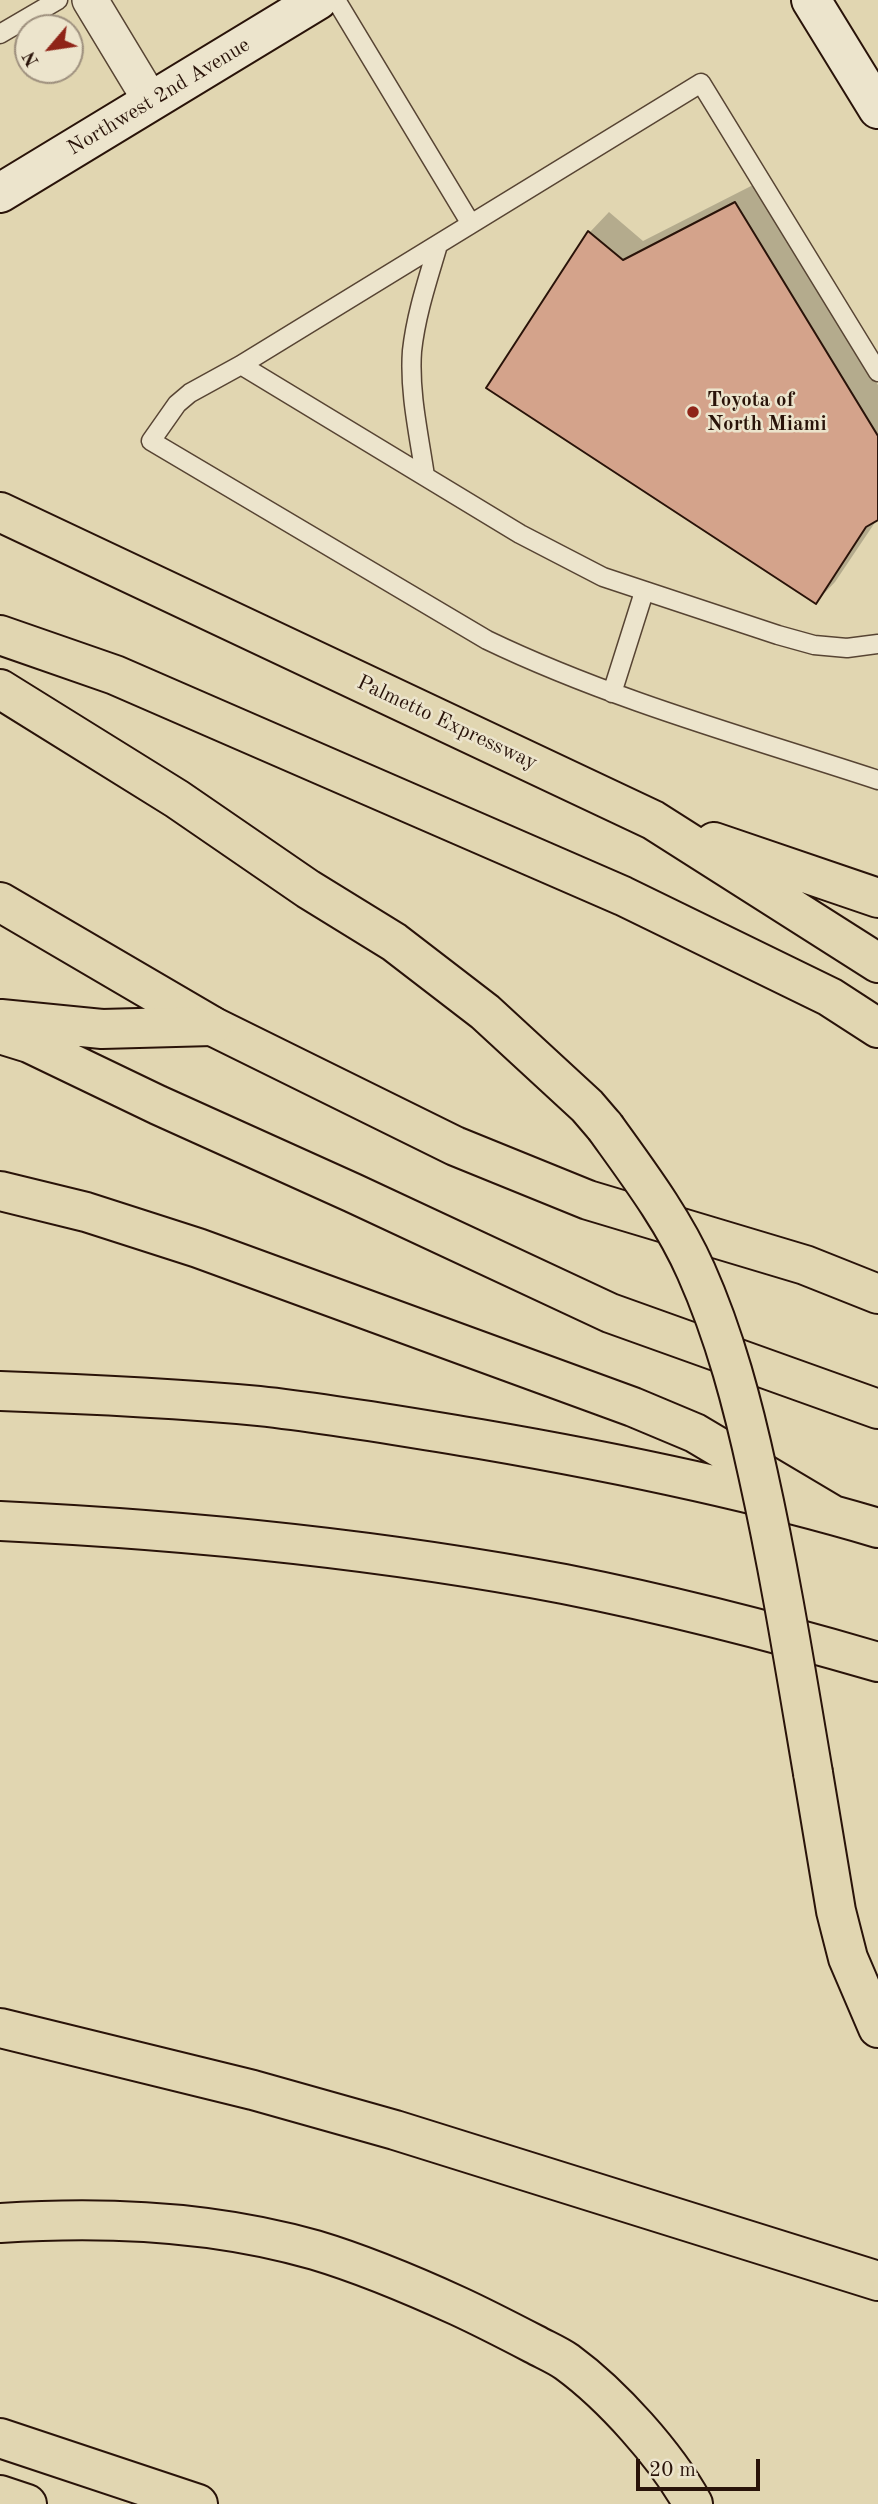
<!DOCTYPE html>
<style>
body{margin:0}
#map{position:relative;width:878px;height:2504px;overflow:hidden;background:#e1d6b1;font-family:"Old Standard TT",serif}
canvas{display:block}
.north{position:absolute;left:14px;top:14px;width:70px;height:70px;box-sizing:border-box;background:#ece4cc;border:2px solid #9e907e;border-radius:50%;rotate:241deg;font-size:19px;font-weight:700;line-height:28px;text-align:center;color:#291309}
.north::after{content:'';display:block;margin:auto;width:24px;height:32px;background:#8f2418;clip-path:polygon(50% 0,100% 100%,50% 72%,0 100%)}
.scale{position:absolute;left:636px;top:2459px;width:124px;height:32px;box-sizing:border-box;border:4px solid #291309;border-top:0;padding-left:9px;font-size:21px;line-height:24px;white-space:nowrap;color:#291309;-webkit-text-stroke:5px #ece4cc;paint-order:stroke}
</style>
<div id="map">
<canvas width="878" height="2504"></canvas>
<div class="north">N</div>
<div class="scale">20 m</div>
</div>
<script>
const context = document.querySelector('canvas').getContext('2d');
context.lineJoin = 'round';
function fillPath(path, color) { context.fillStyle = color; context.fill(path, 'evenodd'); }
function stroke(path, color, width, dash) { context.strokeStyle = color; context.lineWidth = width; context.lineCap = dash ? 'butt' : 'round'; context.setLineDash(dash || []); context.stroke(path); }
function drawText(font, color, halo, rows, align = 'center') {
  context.font = font + ' "Old Standard TT",serif'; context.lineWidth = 5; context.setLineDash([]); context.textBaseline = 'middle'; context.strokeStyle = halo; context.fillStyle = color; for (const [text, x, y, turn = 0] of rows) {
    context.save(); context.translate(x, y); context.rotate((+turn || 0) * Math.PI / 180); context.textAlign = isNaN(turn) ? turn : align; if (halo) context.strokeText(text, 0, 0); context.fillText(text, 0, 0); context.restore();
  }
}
const shadow = new Path2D(`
 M755 184 878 385V518L835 582 816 602 489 388 590 232 609 212 643 241Z`);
const building = new Path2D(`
 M735 202 878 436V520L866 527 816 604 486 388 588 231 623 260Z`);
const lane = new Path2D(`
 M336 0 471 224
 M0 34 58 0
 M241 365 520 534 603 577 778 635 814 645 847 648 878 644
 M878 372 701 83 241 365 190 393 177 404 151 441 487 640C612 700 747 737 878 780
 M425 476C419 435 409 392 412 351 416 314 428 279 438 245
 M612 693 644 592`);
const street = new Path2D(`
 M90 0 151 101`);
const secondary = new Path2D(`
 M811 0 878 109
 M0 193 318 0`);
const primary = new Path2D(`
 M0 902 212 1026 455 1146 588 1200 805 1265 878 1294
 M0 2028 253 2090 395 2130 878 2281`);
const highway = new Path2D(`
 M0 512 653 820 878 963
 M0 635 115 675 623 896 830 997 878 1028
 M0 689 177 799 308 889 394 942 485 1012 587 1106 605 1127
 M714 842 878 898
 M1 1019 102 1029 212 1026
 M0 1034 29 1043 158 1105 353 1193 610 1313 878 1409
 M0 1191 86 1212 198 1248 633 1407 695 1433 833 1515
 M0 1391C87 1394 173 1398 259 1406 333 1414 406 1427 480 1439 614 1462 747 1489 878 1528
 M0 1521C189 1530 378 1549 564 1584 670 1605 775 1632 878 1662
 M813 1773 836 1911 848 1958 878 2028
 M0 2223C104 2216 214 2221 315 2250 365 2265 412 2285 458 2306 484 2318 509 2331 534 2344 545 2350 557 2355 567 2362 612 2395 666 2455 693 2504
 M0 2438 198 2504
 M0 2495 27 2504`);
const highwayBridge = new Path2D(`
 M605 1127C638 1173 673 1219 696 1271 725 1336 743 1405 758 1474 780 1573 796 1673 813 1773`);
const markers = [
 [693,412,7,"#8f2418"]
];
const streetNames = [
 ["Northwest 2nd Avenue",159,97,-31],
 ["Palmetto Expressway",447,723,25]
];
const poiNames = [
 ["Toyota of",707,400],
 ["North Miami",707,424]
];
fillPath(shadow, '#0003');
fillPath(building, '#d4a38b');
stroke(building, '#291309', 2);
stroke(lane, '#574433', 21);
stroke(street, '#574433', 38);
stroke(secondary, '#291309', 42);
stroke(primary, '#291309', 42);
stroke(highway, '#291309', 42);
stroke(lane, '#ece4cc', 18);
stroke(street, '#ece4cc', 35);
stroke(secondary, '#ece4cc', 38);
stroke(primary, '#e1d6b1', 38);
stroke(highway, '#e1d6b1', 38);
stroke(highwayBridge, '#291309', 42, []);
stroke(highwayBridge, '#e1d6b1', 38);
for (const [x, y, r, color] of markers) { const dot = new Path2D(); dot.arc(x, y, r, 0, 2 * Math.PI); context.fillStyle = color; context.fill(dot); stroke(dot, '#ece4cc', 2.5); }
drawText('21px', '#291309', '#ece4cc', streetNames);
drawText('bold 21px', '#291309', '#ece4cc', poiNames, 'left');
</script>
